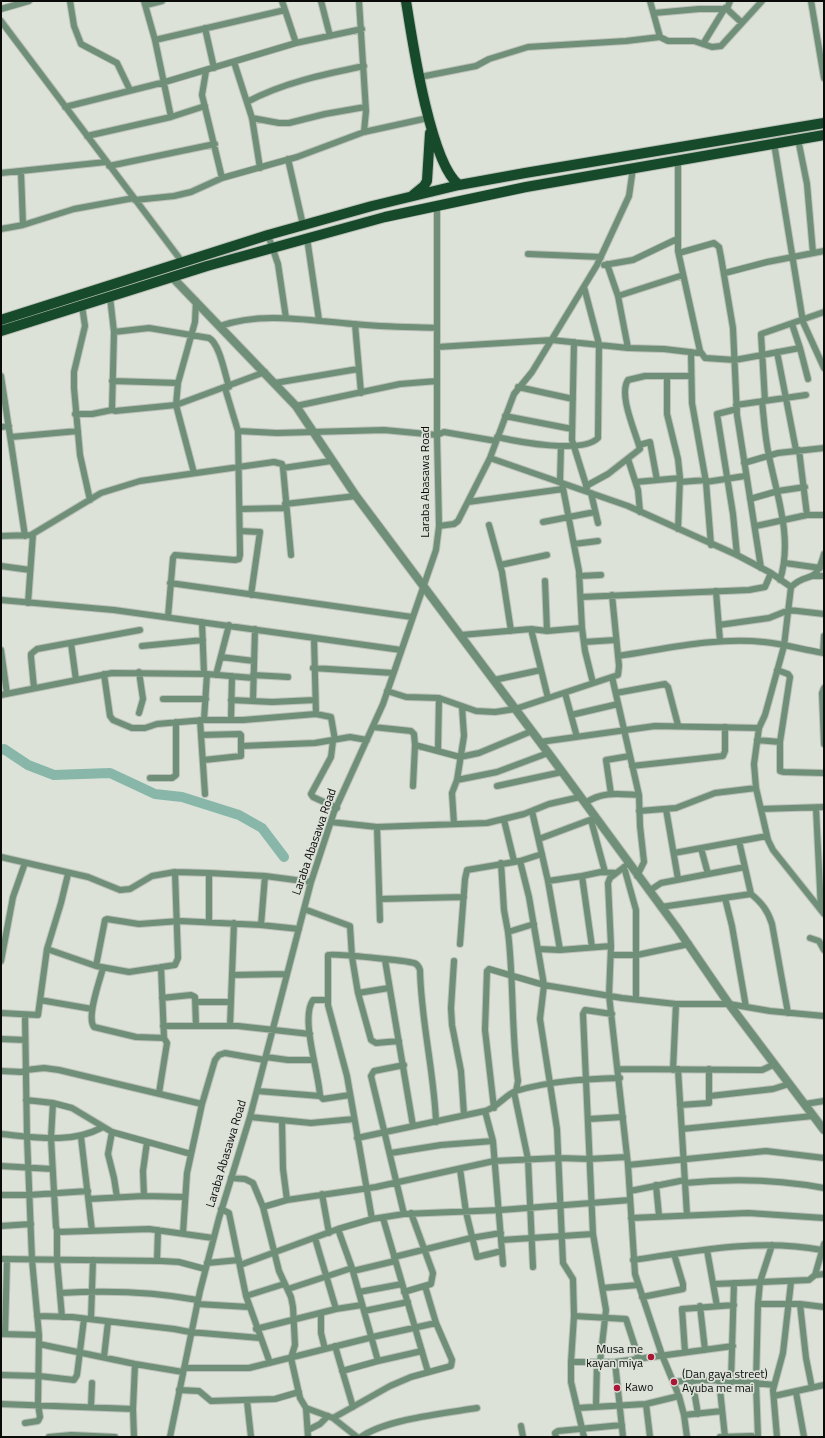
<!DOCTYPE html>
<style>
body{margin:0}
#map{position:relative;width:825px;height:1438px;overflow:hidden;background:#dde2d9;font-family:"Titillium Web",sans-serif}
canvas{display:block}
.frame{position:absolute;inset:0;border:2px solid #0b0c0a;pointer-events:none}
</style>
<div id="map">
<canvas width="825" height="1438"></canvas>
<div class="frame"></div>
</div>
<script>
const context = document.querySelector('canvas').getContext('2d');
context.lineJoin = 'round';
function stroke(path, color, width, dash) { context.strokeStyle = color; context.lineWidth = width; context.lineCap = dash ? 'butt' : 'round'; context.setLineDash(dash || []); context.stroke(path); }
function drawText(font, color, halo, rows, align = 'center') {
  context.font = font + ' "Titillium Web",sans-serif'; context.lineWidth = 3.5; context.setLineDash([]); context.textBaseline = 'middle'; context.strokeStyle = halo; context.fillStyle = color; for (const [text, x, y, turn = 0] of rows) {
    context.save(); context.translate(x, y); context.rotate((+turn || 0) * Math.PI / 180); context.textAlign = isNaN(turn) ? turn : align; if (halo) context.strokeText(text, 0, 0); context.fillText(text, 0, 0); context.restore();
  }
}
const river = new Path2D(`
 M1 750 4 749 28 765 54 775 110 773 155 794 182 797 239 815 262 828 284 857`);
const minor = new Path2D(`
 M70 1 74 26 81 44 117 63 130 90
 M144 1 155 40 171 117
 M282 1 296 43
 M321 1 330 36
 M359 1 366 111 364 132
 M650 1 660 37 668 41H694L712 47 721 46 762 1
 M811 1 824 78
 M146 5 162 1
 M1 9 29 1
 M727 9 741 22
 M654 13 699 9H727L730 1
 M1 21 183 263
 M205 28 214 68
 M155 40 285 10
 M703 44 725 8
 M234 62 252 118 260 168
 M206 71 202 95 222 178
 M420 77 476 66 489 59 528 47 626 41 660 37
 M247 102C282 83 325 74 364 66
 M65 107 165 82 296 43 362 29
 M252 118 279 123H289L325 114 365 107
 M87 136 171 117 205 106
 M798 139 807 184 813 253
 M774 143 803 322 824 368
 M288 159 303 225
 M678 161V251L700 351 705 358 735 360 800 348 792 324
 M109 166 215 144
 M21 172 23 225
 M1 173 106 162
 M135 200 174 196 191 192 222 178 297 157 364 132 428 118
 M1 229 23 225 74 209 134 198
 M268 235 278 264 286 318
 M307 238 319 320
 M679 253 714 243 719 247 721 257 733 328 737 415 761 568
 M528 254 601 257
 M607 264 618 296 628 348
 M604 265 633 260 677 239
 M725 273 767 262 824 251
 M618 296 683 275
 M110 297 114 332 112 410 115 411 176 405 265 372
 M82 306 85 326 74 372V388L80 455 90 500
 M355 324 361 393
 M220 326C263 311 311 321 354 324 382 327 410 327 437 328
 M114 332 149 328 209 338C220 344 225 375 229 387
 M574 342 572 440 587 488
 M437 347 552 340 628 348 664 349 698 353 700 351
 M800 348 808 379
 M691 352 692 403 706 482 711 545
 M777 352 796 450
 M1 376 25 536
 M667 376V414L678 459 680 478 678 529
 M112 381 178 383
 M275 383 358 369
 M518 387 573 399
 M762 401C764 420 765 438 769 456 777 496 793 539 780 580
 M765 401 761 334 824 312
 M736 405 806 395
 M296 406 400 384 437 381
 M737 409 717 414 733 514 737 555
 M75 414H92L112 410
 M505 416 572 429
 M1 427 9 426
 M238 431 277 433 384 430 437 435 444 432 496 441
 M11 437 78 431
 M497 437C519 442 582 454 598 438L599 344 584 287
 M639 445 650 442 657 480
 M799 450 807 515
 M490 458 628 506 737 555 771 573 791 587
 M628 459 638 490 640 512
 M744 463 778 453 824 448
 M283 468 331 461
 M194 473 176 405 178 383 195 322 196 301
 M560 482 561 446
 M636 482 680 478
 M680 482 706 480
 M706 482 745 476
 M586 486 608 474 640 449C636 433 618 395 628 380L645 376H691
 M591 493 598 523
 M750 499 778 491 805 487
 M468 502 563 489
 M285 504 356 496
 M240 509 286 508
 M543 522 595 512
 M489 525 502 572 511 631
 M439 526 454 524 458 521 490 458 514 394 532 372 597 265 629 196 633 168
 M756 526 807 515H824
 M240 531 260 532 251 595
 M1 536 31 535 101 493 140 481 274 462 282 464 283 468 291 555
 M574 544 598 541
 M824 554C815 587 809 570 791 587L784 646 765 715 759 728 754 764 756 788 768 840 773 850 824 914
 M785 563 820 568
 M500 565 547 555
 M1 566 30 570
 M579 576 601 575
 M814 576H824
 M545 581 547 631
 M170 583 412 617
 M716 591 720 641
 M581 597 749 590 765 587 771 573
 M1 600 114 610 401 650
 M28 603 33 534
 M168 617 173 558 175 555 235 560 239 559 240 555 238 431 225 388
 M202 622 204 674
 M719 625 769 618 789 610 824 614
 M582 628 585 651 593 683
 M531 629 548 698
 M461 635 531 629 547 631 582 628 579 571 562 483
 M314 638 316 714
 M584 642 615 640
 M71 643 76 680
 M142 646 203 640
 M1 650 7 694
 M823 653 824 636
 M618 656C666 649 714 637 764 642 784 644 804 650 824 653
 M221 657 254 661
 M313 668 393 673
 M777 670 788 674 790 677 780 742V771L784 772 824 773
 M104 674 110 716 113 720 132 728H145L157 724 204 720H243L316 714 331 717 335 740
 M216 675 229 625
 M253 675 288 677
 M612 677 639 795 640 826 644 862 637 876
 M494 680 541 670
 M34 688 31 657V654L37 649 140 630
 M824 688 822 693 824 744
 M387 691 406 697 439 698 476 711 495 712 515 709 618 675 619 666 612 595
 M565 693 577 737
 M616 693 665 684 668 687 678 725
 M1 695 112 673 207 674 253 678
 M163 699H206
 M231 700 272 702 315 700
 M253 701 255 629
 M139 713 143 699 139 672
 M571 715 618 704
 M200 720 205 794
 M204 720 207 674
 M231 720 232 676
 M373 727 411 731 414 734 415 745 460 757 479 753 532 731
 M201 735 240 734 241 735V756L204 760
 M757 740 780 742
 M333 741 331 757 311 794 313 797 337 808
 M540 742 655 726 759 728
 M242 746 315 743 350 737 367 740
 M438 750 439 698
 M632 766 723 756 725 751V727
 M150 778H172L176 775V722
 M457 780 497 772 548 753
 M413 786 415 745
 M497 786 562 772
 M611 794 606 760 630 756
 M585 803C603 791 618 794 639 795
 M816 808 821 910
 M666 809 678 879
 M761 809 824 807
 M532 811 548 881 560 950
 M639 811 676 808 715 793 756 788
 M504 820 514 861
 M591 820 605 872
 M331 822 377 827 487 823 524 814 549 804 580 797
 M454 824 452 793 457 780 464 736 462 707
 M377 827 380 920
 M539 839 595 818
 M701 848 708 874
 M674 853 767 836
 M1 857 88 877 120 890 130 889 152 876 175 872 209 873
 M520 861 542 854
 M501 863 504 910 508 932
 M628 864 610 878 608 883 611 946 609 995 628 1165 635 1274 662 1355 679 1396 684 1415 687 1437
 M624 867 636 910V999
 M548 881 582 876
 M649 891 661 883 745 867
 M751 894C762 903 768 911 772 924L788 1013
 M725 898 732 926 746 1007
 M380 899 464 897
 M661 907 751 894 739 841
 M304 909 350 926 352 957 358 993 371 1040 376 1043 399 1041
 M209 922V873L265 876 311 882
 M261 925 265 876
 M810 938 819 941 824 950
 M460 944 465 879 467 870 520 861 529 897 544 985 540 1019 557 1129 563 1263 573 1279 574 1316 571 1362V1382L584 1437
 M592 947 582 876 601 872 616 873
 M47 949 96 966 129 972 175 965 178 958 175 872
 M538 949 560 950 611 946
 M611 955H637L689 944
 M385 960 413 1126
 M1 961 13 897 25 863
 M454 961 451 1008 452 1025 461 1071 464 1115
 M96 966 105 920 107 919 139 924 180 921 261 925 299 929
 M103 968C100 980 86 1017 94 1027L136 1037 164 1038
 M232 975 287 974
 M358 993 389 988
 M162 998 191 995 195 997 196 1026
 M40 1000 92 1009
 M327 1000H313C300 1018 319 1073 320 1096L323 1099 350 1095
 M196 1002H231
 M1 1013 38 1015 47 949 61 903 68 874
 M163 1026H238L310 1034
 M230 1026 234 923
 M1 1039 25 1040
 M266 1057 288 1060H314
 M618 1069 762 1070 775 1064
 M678 1069 687 1215
 M673 1070 676 1004
 M1 1071 22 1072 26 1070 44 1068 59 1070 202 1104
 M257 1091 320 1096
 M516 1091 518 1081C511 1031 514 982 508 932L534 924
 M514 1092 528 1159 533 1267
 M159 1093 167 1043 164 1038 161 967
 M710 1096 773 1089 789 1084
 M26 1100 53 1103 72 1108 112 1132 191 1154
 M53 1103 51 1138 56 1227 58 1232 149 1229 213 1238
 M805 1104 824 1101
 M680 1105 709 1103V1069
 M494 1108 485 1030 487 971 489 969 544 985 622 998 676 1004H729L770 1011 824 1016
 M485 1111 493 1141 503 1264
 M250 1117 311 1123 354 1119
 M589 1119 623 1117
 M282 1120 283 1169 287 1200
 M682 1129 813 1116
 M112 1132 108 1154 114 1178 117 1197
 M1 1134C34 1137 71 1144 101 1128
 M81 1137 92 1231
 M357 1138 485 1111C498 1107 505 1095 516 1091 549 1081 585 1079 620 1078
 M391 1153 441 1145 493 1141
 M628 1165 766 1151 824 1158
 M1 1166 52 1169
 M460 1169 466 1212 477 1257 502 1251
 M231 1178 245 1179 253 1183 263 1207 279 1271 291 1297 293 1307 295 1345 291 1358 300 1398 306 1408 308 1437
 M685 1183C734 1178 776 1179 824 1188
 M656 1185 659 1216
 M630 1191 685 1180
 M322 1194 329 1233
 M1 1195H29L88 1191
 M144 1196 143 1171 147 1142
 M89 1199 144 1196 185 1197
 M263 1207 287 1200 376 1187 494 1161 559 1158 589 1159 627 1157
 M221 1209 229 1213 246 1296 270 1363
 M404 1214 371 1076 374 1071 404 1065
 M383 1218 428 1372
 M631 1218 748 1213 824 1218
 M372 1219 347 1076 328 1005V955C334 953 408 961 414 963 418 964 419 967 420 970 421 1021 434 1071 436 1122
 M1 1226 31 1224
 M338 1229 352 1268 378 1361
 M57 1230V1260L62 1317
 M183 1233 187 1173 202 1104 215 1060 219 1055 225 1053 265 1060
 M501 1240 593 1234
 M707 1250 717 1306
 M394 1257 471 1238 501 1233
 M1 1259 161 1261 179 1262 205 1269
 M633 1260C695 1251 759 1238 822 1250
 M157 1261 158 1230
 M207 1263 239 1260
 M240 1265 338 1229 372 1219 404 1214 501 1210 630 1200
 M353 1271 395 1261
 M815 1275 824 1274
 M714 1284 809 1280 815 1275 824 1244
 M603 1288 638 1285
 M288 1289 352 1268
 M359 1292 402 1284
 M404 1292 431 1284 433 1273 411 1213
 M60 1293C108 1290 150 1291 198 1300
 M246 1296 284 1284
 M642 1297 683 1289V1284L674 1254
 M197 1304 249 1307
 M758 1304H800L824 1307
 M800 1304 806 1358 812 1388
 M700 1306 705 1350
 M336 1309 362 1305
 M364 1311 408 1302
 M321 1313V1333L325 1349
 M37 1316 72 1317 174 1329 190 1332 260 1338
 M574 1316 626 1319 639 1359
 M91 1319 93 1260
 M256 1329 336 1309 315 1238
 M1 1334 39 1335
 M5 1334 7 1259
 M39 1344 135 1364 183 1372
 M335 1346 353 1407
 M685 1352 682 1309 734 1305
 M104 1357 108 1322
 M571 1362H615L733 1346
 M600 1362 606 1310 593 1234 583 1014 585 1010 612 1014
 M615 1362 623 1437
 M184 1368H249L377 1336 436 1323
 M342 1371 378 1361 422 1351
 M1 1375 39 1376 74 1380 77 1375 84 1319
 M692 1379 698 1414
 M719 1380 725 1437
 M673 1382C707 1378 741 1381 774 1385
 M731 1382 734 1283
 M179 1390 199 1391 211 1401 275 1399 299 1392
 M796 1392 804 1437
 M774 1396 824 1385
 M247 1401 251 1437
 M1 1404 133 1409
 M646 1404 650 1437
 M91 1407 92 1383
 M596 1407 597 1362
 M306 1408 333 1418 357 1437
 M577 1408 646 1404 679 1396
 M684 1415 722 1411
 M333 1418 390 1386 411 1377 451 1366 452 1360 436 1323 425 1286
 M25 1423 38 1421 40 1417 38 1404 39 1335 32 1260 27 1137 25 1015
 M521 1426 523 1437
 M308 1430 320 1424 328 1416
 M49 1437 71 1435 115 1437
 M134 1437 133 1409 135 1364
 M170 1437 200 1291 219 1218 250 1117 311 882 334 812 383 704 436 550 439 526 437 435V206
 M361 1437C386 1419 447 1413 477 1408
 M556 1437 555 1433 558 1431 622 1425
 M720 1437 752 1436
 M758 1437 756 1383 758 1304 760 1282 772 1245
 M777 1437 773 1390 783 1353 791 1282`);
const tertiary = new Path2D(`
 M172 277 296 406 356 496 552 758 677 928 729 1004 824 1130`);
const primary = new Path2D(`
 M406 1C412 39 430 163 459 185
 M413 195 424 186 427 181 430 133
 M1 320 268 235 372 206 459 185 525 173 824 123
 M1 331 207 266 385 217 526 187 824 135`);
const markers = [
 [651,1357,4,"#ab1636"],
 [674,1382,4,"#ab1636"],
 [617,1388,4,"#ab1636"]
];
const streetNames = [
 ["Laraba Abasawa Road",426,482,-90],
 ["Laraba Abasawa Road",315,842,-71],
 ["Laraba Abasawa Road",227,1154,-73]
];
const poiNames = [
 ["Musa me",643,1350,"right"],
 ["kayan miya",643,1364,"right"],
 ["(Dan gaya street)",682,1375],
 ["Ayuba me mai",682,1389],
 ["Kawo",625,1388]
];
stroke(river, '#88b7aa', 10);
stroke(minor, '#bbc0b8', 8);
stroke(tertiary, '#bbc0b8', 10);
stroke(primary, '#bbc0b8', 12);
stroke(minor, '#6f8f78', 6);
stroke(tertiary, '#6f8f78', 8);
stroke(primary, '#164a2a', 10);
for (const [x, y, r, color] of markers) { const dot = new Path2D(); dot.arc(x, y, r, 0, 2 * Math.PI); context.fillStyle = color; context.fill(dot); stroke(dot, '#dde2d9', 1.5); }
drawText('12px', '#0b0c0a', '#dde2d9', streetNames);
drawText('12px', '#0b0c0a', '#dde2d9', poiNames, 'left');
</script>
